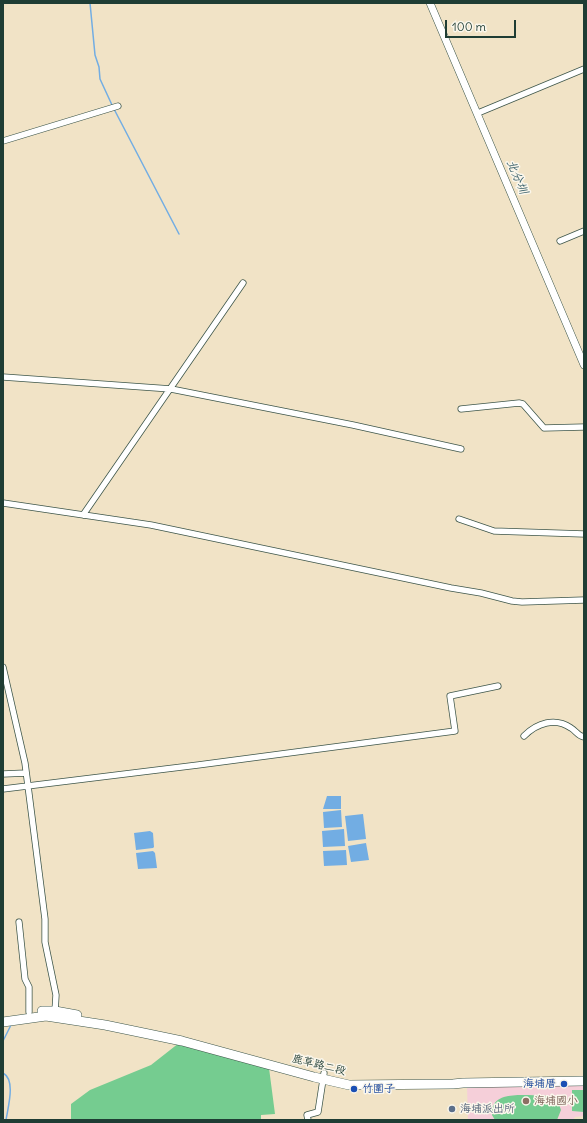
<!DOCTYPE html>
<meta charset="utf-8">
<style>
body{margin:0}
#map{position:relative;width:587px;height:1123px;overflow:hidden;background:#f1e3c6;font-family:Delius,sans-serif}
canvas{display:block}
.frame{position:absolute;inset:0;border:4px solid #1f3d34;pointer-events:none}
.scale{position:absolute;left:445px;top:20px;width:71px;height:18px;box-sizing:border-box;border:2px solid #1f3d34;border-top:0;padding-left:5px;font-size:12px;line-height:14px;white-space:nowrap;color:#1f3d34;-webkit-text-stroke:3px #fbf7ec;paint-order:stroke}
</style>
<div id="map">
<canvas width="587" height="1123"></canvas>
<div class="frame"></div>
<div class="scale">100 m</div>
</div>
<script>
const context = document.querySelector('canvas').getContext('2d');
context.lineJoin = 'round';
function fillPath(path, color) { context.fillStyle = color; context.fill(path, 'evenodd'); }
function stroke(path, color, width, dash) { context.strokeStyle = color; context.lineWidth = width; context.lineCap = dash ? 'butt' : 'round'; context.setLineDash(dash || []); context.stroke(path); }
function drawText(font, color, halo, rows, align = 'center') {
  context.font = font + ' Delius,"LXGW WenKai TC",sans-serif'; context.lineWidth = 3; context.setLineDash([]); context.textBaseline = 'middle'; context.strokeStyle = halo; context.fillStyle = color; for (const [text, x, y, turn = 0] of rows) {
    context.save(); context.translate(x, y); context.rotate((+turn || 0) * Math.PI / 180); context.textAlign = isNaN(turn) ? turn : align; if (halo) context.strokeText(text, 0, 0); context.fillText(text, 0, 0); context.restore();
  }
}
const built = new Path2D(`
 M467 1086H584V1116L575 1117 573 1120H468Z`);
const green = new Path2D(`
 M179 1043 269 1068 275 1114 261 1115V1120H71V1104L90 1090 151 1065Z
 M572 1090H584V1112L572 1111Z
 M539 1095C550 1096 558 1098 561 1110L557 1120H495L492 1115V1108C498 1091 524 1096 539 1095Z`);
const water = new Path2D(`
 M327 796H341V809H323Z
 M341 810 342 827 324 828 323 812Z
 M363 814 366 839 348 841 345 816Z
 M344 829 345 846 323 847 322 831Z
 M150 831 153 833 154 847 153 848 136 850 134 833Z
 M366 843 369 860 351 862 348 846Z
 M346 850 347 865 324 866 323 851Z
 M153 851 155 853 157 868 138 869 136 853Z`);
const stream = new Path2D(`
 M90 3 95 55 99 67 100 79 112 105
 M114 109 179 234
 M3 1041 12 1023
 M3 1073C16 1080 8 1107 6 1120`);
const minor = new Path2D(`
 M478 113 584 69
 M3 141 118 106
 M560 241 584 231
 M3 377 171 389 353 425 461 449
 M461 409 519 403 523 404 544 428 584 427
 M3 503 151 525 451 588 481 593 512 601 522 602 584 600
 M83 515 243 283
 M459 519 494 531 584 534
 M3 667 25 763 28 786 45 919V942L56 995 55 1012
 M524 736C537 723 555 717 571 728 576 731 578 736 584 737
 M3 774 26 773
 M3 789 198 765 455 731 450 696 498 686
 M19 922 25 979 29 987V1012
 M308 1120 307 1115 318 1112 324 1073`);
const tertiary = new Path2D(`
 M430 3 584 365`);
const primary = new Path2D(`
 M42 1011H55L77 1015
 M3 1022 46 1016 105 1025 182 1041 314 1077 349 1085 453 1084 463 1083 584 1081`);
const markers = [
 [564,1084,4,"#1a4fb4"],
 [354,1089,4,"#1a4fb4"],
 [526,1101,4,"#8d6e63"],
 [452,1109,4,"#5c6f8a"]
];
const streetNames = [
 ["鹿草路二段",319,1065,14]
];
const transitNames = [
 ["海埔厝",556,1084],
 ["竹圍子",362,1089,"left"]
];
const educationNames = [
 ["海埔國小",534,1101]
];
const serviceNames = [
 ["海埔派出所",460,1109]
];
const waterNames = [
 ["北分圳",517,177,67]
];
fillPath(built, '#f5cfd9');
fillPath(green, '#75cc90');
fillPath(water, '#72ade3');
stroke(stream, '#72ade3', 1.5);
stroke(minor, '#3e564a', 7);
stroke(tertiary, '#3e564a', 8);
stroke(primary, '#3e564a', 10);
stroke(minor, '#fff', 5.5);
stroke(tertiary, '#fff', 7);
stroke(primary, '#fff', 9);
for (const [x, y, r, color] of markers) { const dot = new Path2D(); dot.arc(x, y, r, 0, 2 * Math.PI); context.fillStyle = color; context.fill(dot); stroke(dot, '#fbf7ec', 1.5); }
drawText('11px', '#1f3d34', '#fbf7ec', streetNames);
drawText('11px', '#164399', '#fbf7ec', transitNames, 'right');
drawText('11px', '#785e54', '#fbf7ec', educationNames, 'left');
drawText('11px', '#4e5e75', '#fbf7ec', serviceNames, 'left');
drawText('italic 12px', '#385f69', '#fbf7ec', waterNames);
</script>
